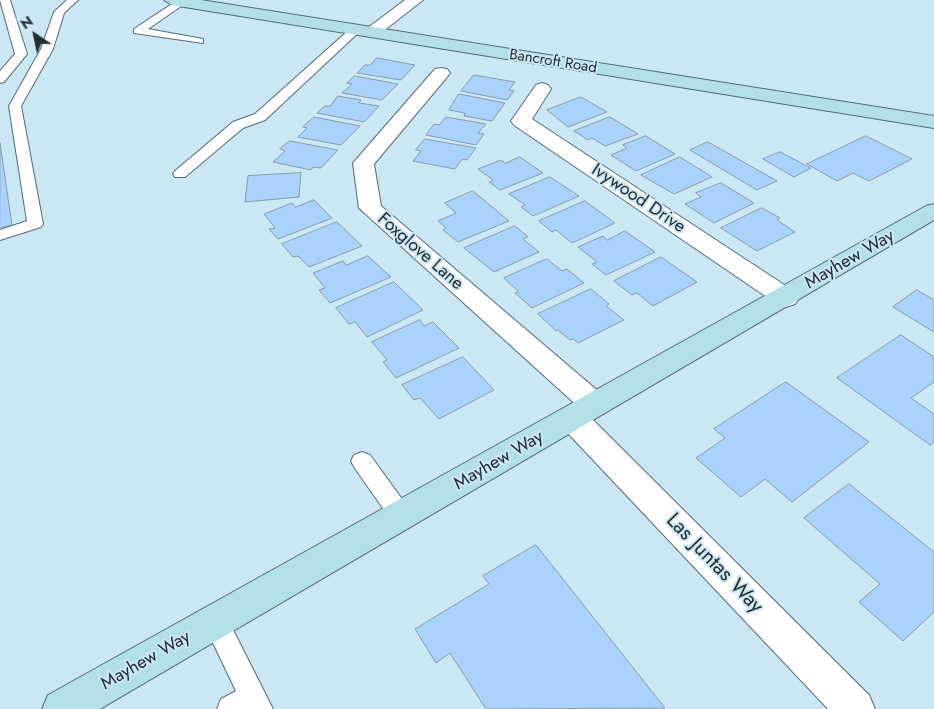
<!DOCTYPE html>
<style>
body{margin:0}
#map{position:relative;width:934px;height:709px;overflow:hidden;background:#cce7f4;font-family:Jost,sans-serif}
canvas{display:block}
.north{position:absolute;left:10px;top:10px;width:50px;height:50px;-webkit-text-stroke:4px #cce7f4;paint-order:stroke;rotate:326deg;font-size:14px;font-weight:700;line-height:20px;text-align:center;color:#232d32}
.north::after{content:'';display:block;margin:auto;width:18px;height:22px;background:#232d32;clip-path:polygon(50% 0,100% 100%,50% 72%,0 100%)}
</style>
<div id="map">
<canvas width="934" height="709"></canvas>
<div class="north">N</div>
</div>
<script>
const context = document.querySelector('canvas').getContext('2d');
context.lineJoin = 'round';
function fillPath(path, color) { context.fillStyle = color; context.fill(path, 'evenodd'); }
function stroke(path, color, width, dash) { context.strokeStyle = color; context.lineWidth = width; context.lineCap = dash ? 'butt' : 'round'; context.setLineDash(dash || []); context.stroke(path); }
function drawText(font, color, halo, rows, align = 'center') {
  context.font = font + ' Jost,sans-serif'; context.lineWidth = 4; context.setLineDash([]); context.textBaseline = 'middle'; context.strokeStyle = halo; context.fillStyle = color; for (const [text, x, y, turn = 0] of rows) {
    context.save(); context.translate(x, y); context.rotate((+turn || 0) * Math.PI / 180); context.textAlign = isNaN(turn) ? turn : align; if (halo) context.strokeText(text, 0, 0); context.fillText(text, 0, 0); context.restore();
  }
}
const building = new Path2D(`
 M377 58 415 65 401 80 357 73 365 65H370Z
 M474 75 515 82 509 90 514 91 507 100 461 91Z
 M355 76 398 84 382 100 342 93 352 84 347 83Z
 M459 94 505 103 492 121 464 116 465 113 449 110Z
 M338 96 361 100 359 103 379 106 364 122 317 113 325 106H330Z
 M581 97 607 112 568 127 547 110Z
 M314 117 360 126 341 145 298 137 307 128 303 127Z
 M446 117 486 124 478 133 484 134 476 145 426 135 434 124 439 125Z
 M610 117 638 134 605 146 592 138 588 140 574 131Z
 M646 136 675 154 636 171 611 155 627 148 623 145Z
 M866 136 912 159 869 181 853 173 837 181 807 164Z
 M425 139 476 148 467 160 462 159 455 169 413 161 421 151 416 150Z
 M290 141 338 150 321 168 313 167 311 170 273 162 285 151 280 149Z
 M708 142 777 181 757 190 690 150Z
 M0 143 12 225 0 228Z
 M780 152 811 168 794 177 763 159Z
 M520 157 543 173 500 190 489 182 493 180 478 169 501 160 505 163Z
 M680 157 712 177 674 194 641 175Z
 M301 173 299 197 245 202 248 176Z
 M550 177 579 196 533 216 521 207 525 205 509 194Z
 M721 183 754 203 714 223 685 204 701 197 696 193Z
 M473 191 509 221 458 242 443 230 446 228 438 221 456 213 445 203Z
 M314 200 332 218 278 239 269 229 275 228 264 214 292 203 295 207Z
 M585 201 615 223 572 243 556 230 552 232 539 221Z
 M762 208 780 218 777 220 795 232 757 251 721 228Z
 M337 222 362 246 309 267 298 256 293 257 282 244Z
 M515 226 528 237 523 239 539 252 494 272 464 248Z
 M625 231 655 252 606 275 592 264 597 262 578 247 603 236 607 240Z
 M368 256 391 277 330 303 319 290 325 288 313 273 343 261 346 265Z
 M661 257 697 282 653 306 637 293 632 295 614 281Z
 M547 259 562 271 567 269 584 283 532 308 515 293 519 292 504 278Z
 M394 282 423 310 367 337 355 322 349 324 336 308Z
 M591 289 609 304 606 306 624 320 578 343 573 339 570 340 558 330 556 331 538 314Z
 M917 290 934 300V332L893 307Z
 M420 320 424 326 433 322 459 348 396 378 383 362 387 360 372 342Z
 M901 335 934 357V382L911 398 934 414V442L930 445 837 378Z
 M463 357 494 390 439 419 420 398 414 400 402 385Z
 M786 382 869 442 792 502 765 479 741 497 696 458 725 438 714 429Z
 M849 484 934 552V612L903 641 859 602 880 584 804 518Z
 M536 545 665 708 486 709 450 653 436 663 415 629 489 584 483 576Z`);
const lane = new Path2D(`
 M0 0H10L27 54 4 82 0 83V71L15 54Z
 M67 0H78L64 13 53 49 21 106 43 224 41 227 0 240V230L27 221 9 106 41 49 54 12Z
 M178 0 187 2 148 29 203 39V43L134 33V29Z
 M354 28 358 29V33L265 120 243 128 185 177H175L173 174 175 171 233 122 255 114 350 29Z
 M362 452 370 455 410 510 413 517 410 524 402 527 394 524 354 467 351 461 354 455Z
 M216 610 225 614 273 709H217L221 699 236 691 203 622 207 614Z`);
const street = new Path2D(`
 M405 0H423L377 36H365L363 33 365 30Z
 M441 68 447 69 450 73 447 77 374 164 381 206 605 397 610 405 605 413 595 416 586 413 869 695 875 709H828L562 427 558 419 562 411 573 407 582 410 359 208 353 163 435 69Z
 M542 83 548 85 551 89 532 119 795 292 799 298 795 304 786 307 777 304 514 125 511 121 536 85Z`);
const secondary = new Path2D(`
 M164 0H201L934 116V128L172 5Z
 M934 204V220L100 709H42L48 695 926 206Z`);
const farStreetnames = [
 ["Bancroft Road",553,62,9]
];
const streetNames = [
 ["Ivywood Drive",638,199,34],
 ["Foxglove Lane",420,252,41],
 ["Mayhew Way",850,260,-30],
 ["Mayhew Way",499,461,-30],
 ["Mayhew Way",146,661,-30]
];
const nearStreetnames = [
 ["Las Juntas Way",714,564,46]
];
fillPath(building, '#a9d3fb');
stroke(building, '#899bad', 1);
stroke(lane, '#536b77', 2);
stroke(street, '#536b77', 2);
stroke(secondary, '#536b77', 2);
fillPath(lane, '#fff');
fillPath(street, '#fff');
fillPath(secondary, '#b2e0e5');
drawText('15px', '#232d32', '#cce7f4', farStreetnames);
drawText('18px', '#232d32', '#cce7f4', streetNames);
drawText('21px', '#232d32', '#cce7f4', nearStreetnames);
</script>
